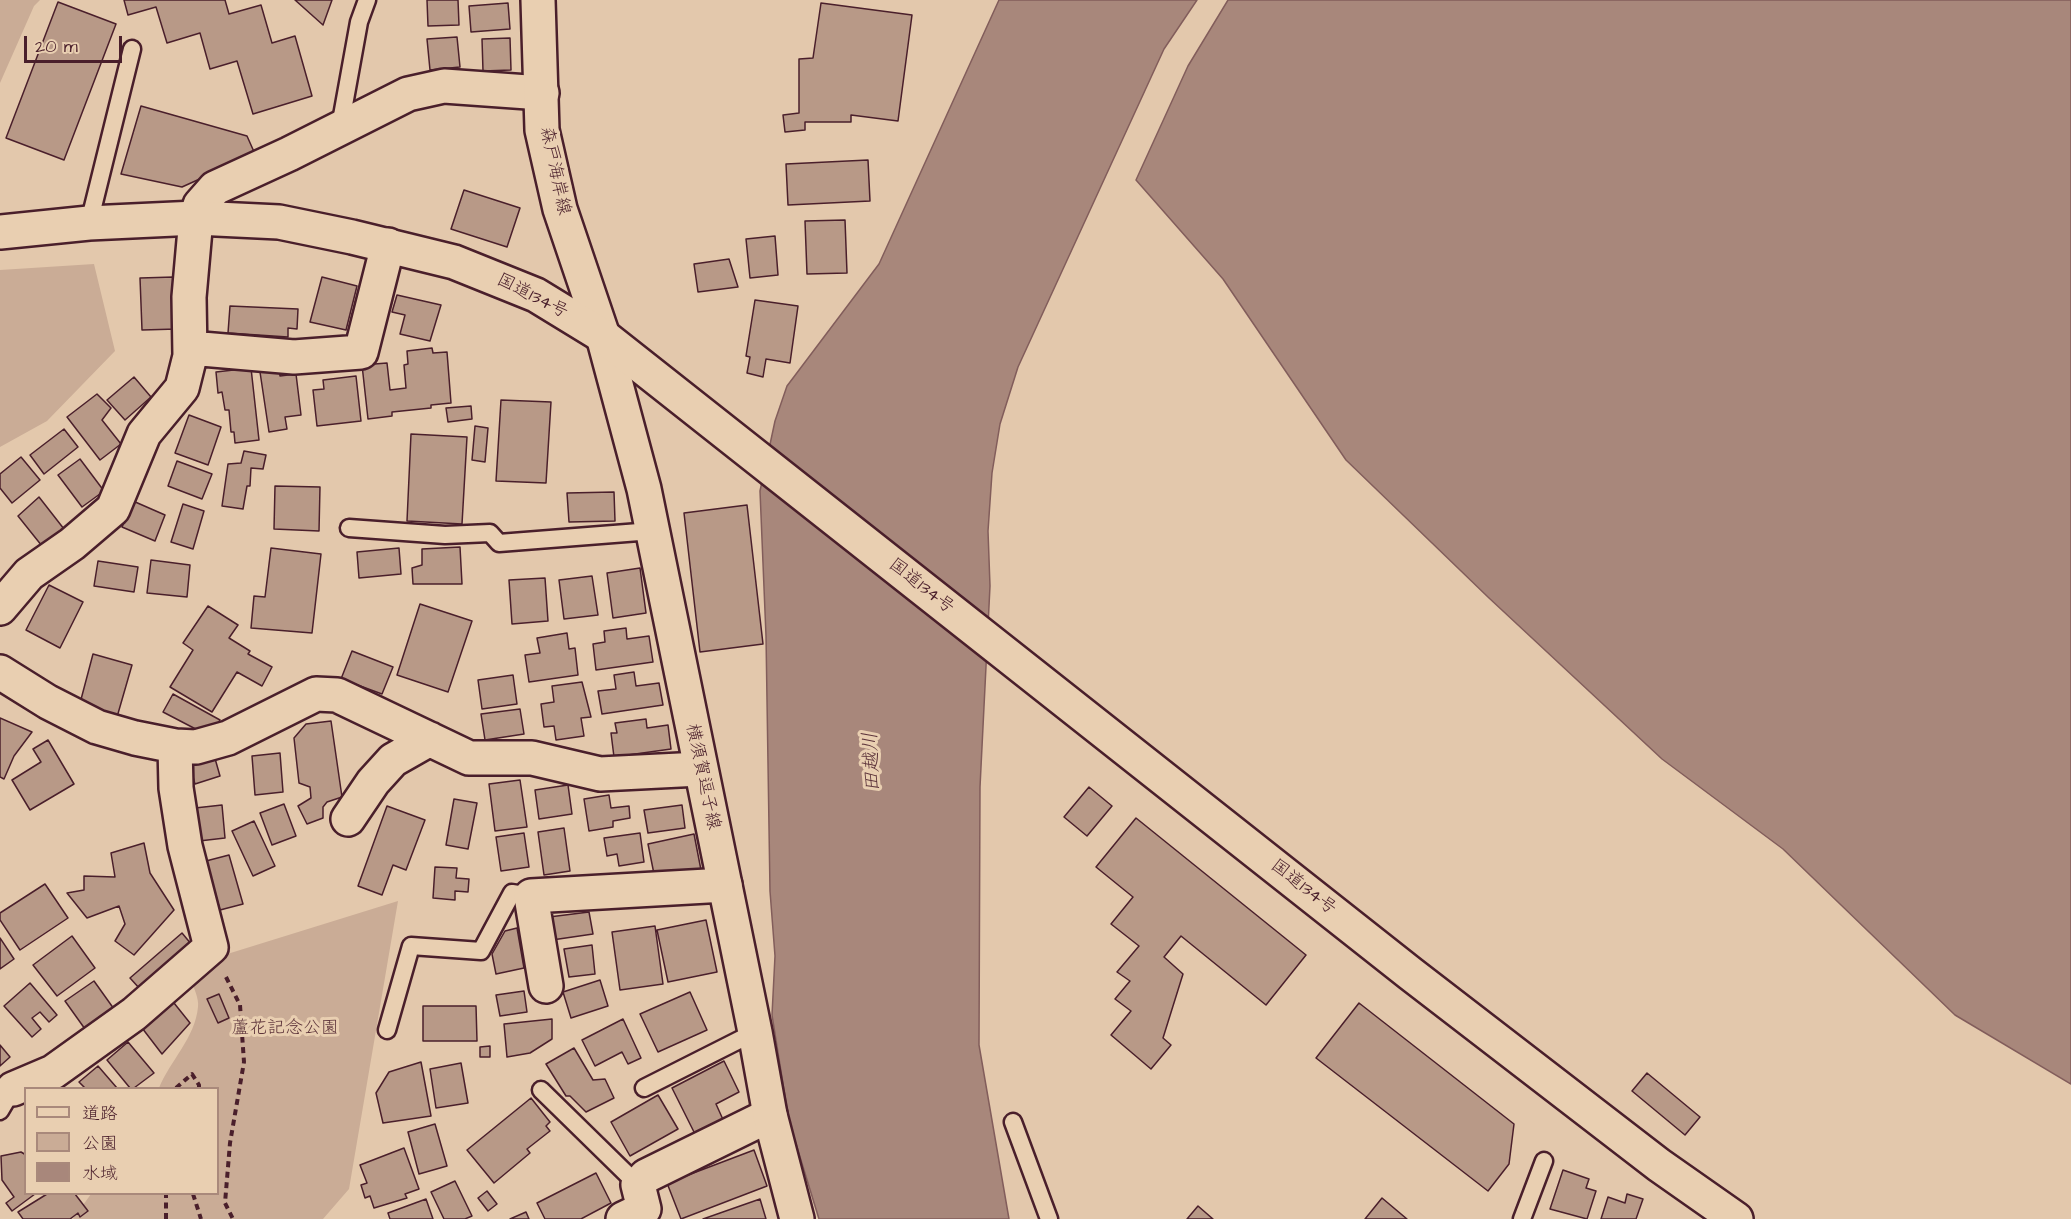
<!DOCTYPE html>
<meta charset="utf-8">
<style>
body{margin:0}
#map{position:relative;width:2071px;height:1219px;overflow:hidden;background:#e3c8ac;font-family:"Architects Daughter","Klee One",sans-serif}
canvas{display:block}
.legend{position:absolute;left:24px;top:1087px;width:195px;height:108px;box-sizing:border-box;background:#e9cfb1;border:2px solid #a9897b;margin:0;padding:8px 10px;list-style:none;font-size:18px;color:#4a1f2b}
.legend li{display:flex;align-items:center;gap:12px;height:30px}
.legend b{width:30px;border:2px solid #a9897b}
.scale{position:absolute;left:24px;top:36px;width:98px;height:27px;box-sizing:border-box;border:3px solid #4a1f2b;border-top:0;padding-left:8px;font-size:18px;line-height:21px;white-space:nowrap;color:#4a1f2b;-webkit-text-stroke:4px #e9cfb1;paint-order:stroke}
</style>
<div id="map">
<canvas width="2071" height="1219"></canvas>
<ul class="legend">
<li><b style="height:8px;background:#e9cfb1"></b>道路</li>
<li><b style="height:16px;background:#caac96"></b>公園</li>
<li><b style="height:16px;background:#a8877b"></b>水域</li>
</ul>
<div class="scale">20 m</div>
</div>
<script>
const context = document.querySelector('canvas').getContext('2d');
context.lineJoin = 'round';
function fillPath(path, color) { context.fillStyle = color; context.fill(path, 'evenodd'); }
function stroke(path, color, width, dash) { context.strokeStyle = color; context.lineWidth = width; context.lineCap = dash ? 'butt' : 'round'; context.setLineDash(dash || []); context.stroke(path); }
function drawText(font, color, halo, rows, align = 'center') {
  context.font = font + ' "Architects Daughter","Klee One",sans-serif'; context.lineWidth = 6; context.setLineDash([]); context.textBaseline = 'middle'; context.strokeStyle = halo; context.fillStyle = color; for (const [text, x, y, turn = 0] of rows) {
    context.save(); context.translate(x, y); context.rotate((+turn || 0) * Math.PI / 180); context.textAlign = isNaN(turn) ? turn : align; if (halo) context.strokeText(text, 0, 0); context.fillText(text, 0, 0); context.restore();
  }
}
const green = new Path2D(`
 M0 0H40L34 6 0 83Z
 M94 264 115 351 47 421 0 447V270Z
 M398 901 349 1189 323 1219H73L91 1194H218V1088H159C170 1061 195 1038 198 1007 199 999 194 988 191 980L208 960Z`);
const water = new Path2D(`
 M999 0H1197L1164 49 1018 367 1000 424 992 473 988 531 990 586 980 787 979 1045 1009 1219H819L789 1121 772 1015 775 956 770 891 766 636 760 491 775 421 787 386 879 264Z
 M1228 0H2071V1084L1955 1015 1783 849 1662 759 1489 598 1346 460 1223 279 1136 180 1188 66Z`);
const building = new Path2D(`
 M124 0H225L229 14 261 5 272 43 295 36 312 96 253 114 237 61 210 69 200 33 167 43 156 7 128 15Z
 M295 0H332L323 25Z
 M427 0H458L459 25 428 26Z
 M58 2 116 24 64 160 6 138Z
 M508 3 510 29 471 32 469 6Z
 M821 3 912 15 898 121 851 115V122H805V130L785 132 783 115 799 113V59L813 58Z
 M457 37 460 67 430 70 427 39Z
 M510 38 511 70 483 71 482 39Z
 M141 106 247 136 255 154 182 187 121 174Z
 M868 160 870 201 788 205 786 164Z
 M464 190 520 208 507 247 451 229Z
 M845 220 847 273 807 274 805 221Z
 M775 236 778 275 750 278 746 239Z
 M729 259 738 287 698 292 694 264Z
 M174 277 177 329 142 330 140 278Z
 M322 277 357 286 346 330 310 322Z
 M397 295 441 305 430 341 400 334 405 315 392 312Z
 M755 300 798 306 790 363 766 359 763 377 747 373 750 357 746 356Z
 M230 306 298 309 297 329 288 328V337L228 333Z
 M432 348 433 353 447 352 451 403 431 405V408L392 412V416L368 419 362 365 387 363 390 390 406 388 404 365 408 364 407 351Z
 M251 368 259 440 235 443 234 432H231L229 410H225L222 392 218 393 216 372Z
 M279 369 280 376 296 374 301 415 285 417 287 429 269 432 260 372Z
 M356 376 361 421 317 426 313 390 324 389 323 380Z
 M134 377 151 397 125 420 107 400Z
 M97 394 111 408 102 420 121 444 100 460 67 417Z
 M501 400 551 402 546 483 496 481Z
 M471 406 472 419 448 422 446 408Z
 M189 415 221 427 208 465 175 453Z
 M475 426 488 428 485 462 472 460Z
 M64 429 78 447 44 474 30 455Z
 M411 434 467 437 462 524 407 521Z
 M244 451 266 455 263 469 251 468 250 486H247L243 509 222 506 228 464 241 463Z
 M21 457 40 480 12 503 0 488V474Z
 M80 459 104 491 82 507 58 475Z
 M177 461 212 474 202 499 168 486Z
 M275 486 320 487 319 531 274 529Z
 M614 492 615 521 569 522 567 493Z
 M39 497 64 529 42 546 18 516Z
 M133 501 165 515 155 541 122 527Z
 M183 504 204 511 193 549 171 542Z
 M747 505 763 644 700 652 684 513Z
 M460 547 462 584H413L412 568 422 565V549Z
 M271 548 321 554 312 633 251 628 254 596 265 597Z
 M399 548 401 574 359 578 357 552Z
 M151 560 190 565 187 597 147 593Z
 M98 561 138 567 134 592 94 586Z
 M640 568 646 613 613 618 607 573Z
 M592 576 598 615 564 619 559 580Z
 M545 578 548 621 512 624 509 580Z
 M49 585 83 602 60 648 26 630Z
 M420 604 472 621 448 692 397 675Z
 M208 606 238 625 229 638 250 651 248 654 272 667 262 686 237 672 212 712 170 687 193 650 183 643Z
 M626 628 627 639 649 636 653 662 596 670 593 644 605 642 604 631Z
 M567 633 569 649 575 648 578 675 529 682 525 655 540 653 537 638Z
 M352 651 393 667 382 694 341 679Z
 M93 654 132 665 117 717 79 707Z
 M634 672 636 686 659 683 663 705 602 714 598 691 616 689 614 675Z
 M513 675 517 704 482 709 478 680Z
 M582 682 591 717 581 718 584 736 556 740 554 726 544 727 541 704 554 702 552 686Z
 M173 694 220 720 211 737 163 712Z
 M520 709 524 734 485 740 481 714Z
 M0 718 32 732 14 756 4 779 0 777Z
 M646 719 647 728 668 725 671 749 614 757 611 733H617L615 723Z
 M331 721 342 797 327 802 323 807V818L307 824 298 806 311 798 310 787 299 783 294 738 306 724Z
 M48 740 74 784 30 810 12 780 41 762 33 749Z
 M280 753 283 792 255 795 252 756Z
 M214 755 220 776 195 784 189 763Z
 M520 780 527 827 495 831 489 784Z
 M568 785 572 814 539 819 535 790Z
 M1089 787 1112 806 1087 836 1064 817Z
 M609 795 611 808 629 806 630 818 613 821V827L589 831 584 799Z
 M454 799 477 803 468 849 446 845Z
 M284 804 296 836 272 845 260 813Z
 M222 805 225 838 199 841 195 808Z
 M682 805 685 828 648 833 644 810Z
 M387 806 425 820 406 870 393 865 382 895 358 886Z
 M1136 818 1306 955 1266 1005 1181 936 1164 957 1183 974 1163 1038 1171 1045 1151 1069 1111 1035 1131 1011 1115 999 1130 981 1117 972 1139 946 1111 924 1133 897 1096 867Z
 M254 821 275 866 253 876 232 831Z
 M564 828 570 871 544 875 538 832Z
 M524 833 529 867 501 871 496 837Z
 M640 833 644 862 619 866 617 854 607 856 604 838Z
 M694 834 701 870 655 879 648 844Z
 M144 843 150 873 174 910 134 955 115 941 125 924 119 906 87 918 67 893 84 890V876L115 877 111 853Z
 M229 855 243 904 220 910 206 861Z
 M435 867 457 868 456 878 469 879 468 892 455 891V900L433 898Z
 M45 884 68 918 20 950 0 920V913Z
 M589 912 593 934 552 940 549 917Z
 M706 920 717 972 668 982 657 930Z
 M655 926 663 984 620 990 612 932Z
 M517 928 524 968 496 974 492 954 505 931Z
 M182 933 192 945 140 989 130 978Z
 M72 936 95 968 57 996 33 965Z
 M0 938 14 959 0 969Z
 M592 945 595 974 569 977 564 949Z
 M600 980 608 1006 571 1018 563 992Z
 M94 981 114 1009 85 1029 65 1001Z
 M30 983 57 1015 49 1022 40 1012 32 1018 41 1029 32 1037 4 1006Z
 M524 991 527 1012 500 1016 496 995Z
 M690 992 707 1030 658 1052 640 1014Z
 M219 994 229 1018 218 1023 207 999Z
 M170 998 190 1023 162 1054 139 1024Z
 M1359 1003 1514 1124 1509 1164 1488 1191 1316 1058Z
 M423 1006H476L477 1041H423Z
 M552 1019V1039L530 1053 507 1057 504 1024Z
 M623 1019 641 1058 628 1064 622 1052 595 1066 582 1040Z
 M128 1042 154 1073 134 1088H130L107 1060Z
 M0 1045 10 1057 0 1066Z
 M490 1046V1057H480V1047Z
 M574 1048 593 1080 605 1079 614 1098 586 1112 570 1096H566L546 1064Z
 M724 1061 739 1092 716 1104 725 1124 697 1138 672 1088Z
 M421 1062 431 1116 383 1123 376 1093 389 1072Z
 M461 1063 468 1103 436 1108 430 1069Z
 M98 1066 117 1088H85L79 1082Z
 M1647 1073 1700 1117 1685 1135 1632 1091Z
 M658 1095 678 1129 630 1156 611 1122Z
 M531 1098 550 1122 546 1126 550 1131 527 1149 530 1153 494 1183 467 1150Z
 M435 1124 447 1166 419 1174 408 1132Z
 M404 1148 419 1189 405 1194 407 1198 374 1208 370 1196 365 1198 361 1185 367 1183 360 1165Z
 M754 1150 767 1186 681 1219 667 1183Z
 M21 1152 26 1155V1194H35L12 1211 6 1203 14 1197 2 1180 1 1156Z
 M1563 1170 1589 1179 1586 1188 1596 1191 1587 1219 1550 1209Z
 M596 1173 611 1203 581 1219H545L537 1203Z
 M455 1181 472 1216 465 1219H444L431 1192Z
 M487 1191 497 1204 488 1211 478 1198Z
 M47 1194H75L88 1211 80 1217 78 1213 70 1219H23L18 1212Z
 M1627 1194 1643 1199 1636 1219H1601L1608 1197 1625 1203Z
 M1382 1198 1407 1219H1365Z
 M426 1199 433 1219H390L388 1213Z
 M760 1199 766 1219H703Z
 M1198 1206 1213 1219H1187Z
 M526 1212 529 1219H510Z`);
const path = new Path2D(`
 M226 977 240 1005 244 1062 230 1143 225 1203 233 1219
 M176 1088 192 1074 199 1085V1088
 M193 1194 201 1219
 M166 1219V1194`);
const service = new Path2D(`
 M340 127 359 22 367 0
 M89 223 132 49
 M349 528 445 535 490 533 499 543 652 531
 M387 1030 411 946 481 951 512 893 531 896
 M644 1088 755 1032
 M541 1090 638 1185
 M0 1111 13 1089 7 1088
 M1013 1122 1049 1219
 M1522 1219 1544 1161`);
const minor = new Path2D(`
 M190 348 294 357 361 352 388 245
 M0 608 29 574 72 544 113 509 144 434 182 388 190 356 189 297 196 218 200 205 215 188 289 154 408 94 444 86 542 93
 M0 672 48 702 97 727 135 738 175 746 196 747 228 738 316 694 337 695 469 758H532L600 774 700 769
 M348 819 373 782 393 760 430 739
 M546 986 531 896 725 885
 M13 1089 53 1072 134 1014 211 947 185 846 176 788 175 746
 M623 1219 644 1209 638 1185 646 1176 770 1115`);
const secondary = new Path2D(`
 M538 0 542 130 560 209 603 336`);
const primary = new Path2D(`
 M603 336 644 489 755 1032 770 1115 797 1219`);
const trunk = new Path2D(`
 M0 232 89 223 196 218 279 222 352 237 454 262 536 295 603 336 1411 974 1659 1165 1736 1219`);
const streetNames = [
 ["森戸海岸線",554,171,78],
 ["国道134号",532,297,27],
 ["国道134号",921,587,38],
 ["横須賀逗子線",702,777,78],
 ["国道134号",1303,888,38]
];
const parkNames = [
 ["蘆花記念公園",285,1029]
];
const waterNames = [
 ["田越川",873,762,-93]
];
fillPath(green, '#caac96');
fillPath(water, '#a8877b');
stroke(water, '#825d5b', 1.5);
fillPath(building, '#b89987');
stroke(building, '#4a1f2b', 1.5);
stroke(service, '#4a1f2b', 21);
stroke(minor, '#4a1f2b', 38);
stroke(secondary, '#4a1f2b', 38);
stroke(primary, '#4a1f2b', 38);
stroke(trunk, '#4a1f2b', 38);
stroke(path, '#4a1f2b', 4, [6, 4.5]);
stroke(service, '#e9cfb1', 16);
stroke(minor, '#e9cfb1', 33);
stroke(secondary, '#e9cfb1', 33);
stroke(primary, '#e9cfb1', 33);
stroke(trunk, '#e9cfb1', 33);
drawText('18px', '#4a1f2b', '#e9cfb1', streetNames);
drawText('18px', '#5d343b', '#e9cfb1', parkNames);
drawText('italic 20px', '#5d343b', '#e9cfb1', waterNames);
</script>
